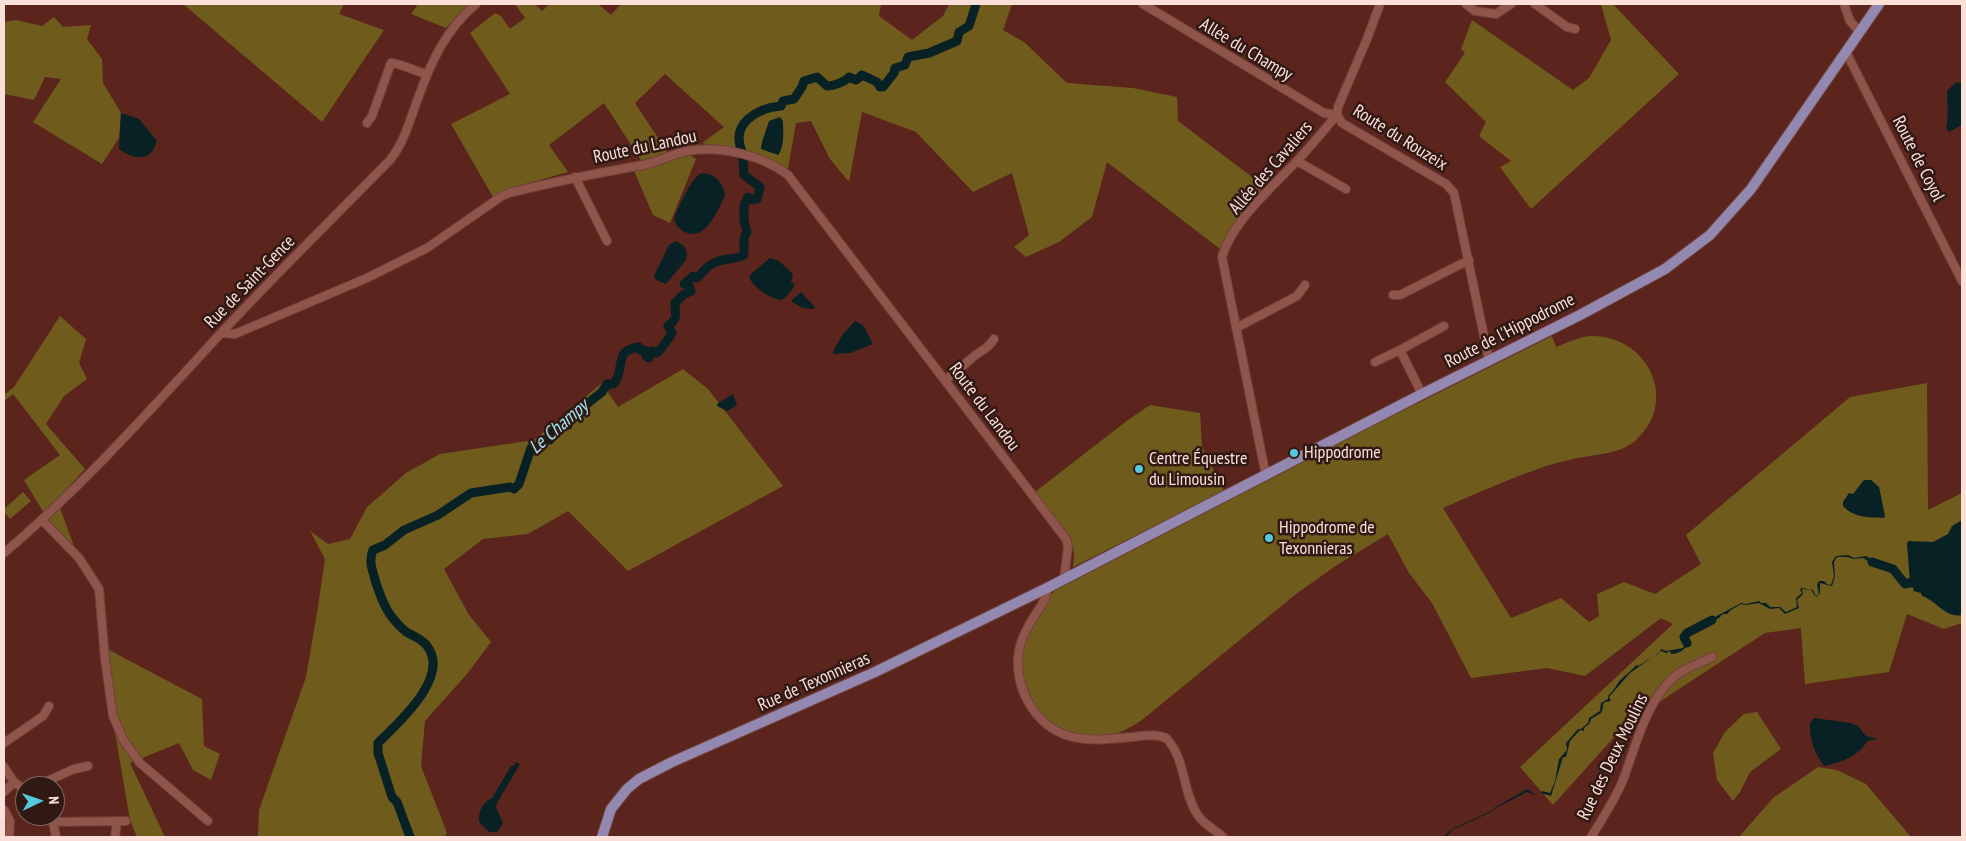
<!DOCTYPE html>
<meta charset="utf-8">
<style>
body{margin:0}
#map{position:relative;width:1966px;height:841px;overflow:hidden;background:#5b251d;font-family:"PT Sans Narrow",sans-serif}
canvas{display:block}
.frame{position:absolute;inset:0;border:5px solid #fbdfd9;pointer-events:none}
.north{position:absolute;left:15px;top:776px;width:50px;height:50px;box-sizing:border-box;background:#301813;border:1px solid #816862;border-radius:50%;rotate:87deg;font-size:14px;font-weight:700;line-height:20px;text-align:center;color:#fbdfd9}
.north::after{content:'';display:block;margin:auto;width:18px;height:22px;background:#55cade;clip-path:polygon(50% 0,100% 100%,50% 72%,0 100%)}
</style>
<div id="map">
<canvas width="1966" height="841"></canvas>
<div class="frame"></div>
<div class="north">N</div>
</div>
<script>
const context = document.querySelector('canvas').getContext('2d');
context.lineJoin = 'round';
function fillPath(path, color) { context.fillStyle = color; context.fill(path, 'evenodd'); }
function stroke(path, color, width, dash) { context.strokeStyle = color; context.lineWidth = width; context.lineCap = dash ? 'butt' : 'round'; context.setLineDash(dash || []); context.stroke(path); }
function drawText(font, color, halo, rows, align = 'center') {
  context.font = font + ' "PT Sans Narrow",sans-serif'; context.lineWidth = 5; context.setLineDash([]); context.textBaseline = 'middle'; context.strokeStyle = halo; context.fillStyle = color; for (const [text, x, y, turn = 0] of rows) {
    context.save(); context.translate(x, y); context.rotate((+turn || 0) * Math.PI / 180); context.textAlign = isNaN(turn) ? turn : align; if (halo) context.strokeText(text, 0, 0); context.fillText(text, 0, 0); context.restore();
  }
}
const green = new Path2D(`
 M183 4H344L339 14 384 30 322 122Z
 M418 4H469L446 28 411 14Z
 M515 4H535L542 11 550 4H598L611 15 621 4H881L879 16 912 40 943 16 949 4H1012L1003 30 1024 42 1067 83 1133 88 1177 97 1178 121 1264 186 1242 215 1220 249 1107 162 1092 217 1059 242 1026 257 1014 247 1029 235 1012 173 973 192 916 132 862 112 849 182 830 159 811 121 796 123 788 169 761 156 702 143 724 127 665 74 635 103 672 159 690 155 696 159 670 223 653 215 634 171 646 168 604 103 549 145 568 172 504 190 493 197 451 124 510 94 470 33 495 13 501 16 510 29 525 18Z
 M1601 4H1613L1679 74 1531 209 1500 167 1511 161 1479 136 1486 122 1445 82 1465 53 1461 49 1472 20 1573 90 1589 78 1611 40Z
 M54 17 63 27 91 25 87 39 102 59 103 83 121 113 119 138 102 164 33 122 61 79 45 77 34 100 4 94V22L16 20 42 26Z
 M60 316 86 339 79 363 87 379 64 396 46 424 85 469 57 500 75 549 50 523 24 480 60 455 13 394 4 401V395L14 387Z
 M1552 336 1556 347C1567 343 1580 336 1592 336 1649 336 1679 402 1636 440 1621 454 1597 454 1578 458 1565 461 1551 464 1538 469 1506 480 1475 494 1443 508L1511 618 1561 598 1589 622 1599 616 1597 594 1624 582 1655 594 1701 564 1686 535 1850 397 1927 383 1928 510 1962 493V623L1944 629 1907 614 1889 672 1805 684 1801 628 1765 633 1691 681 1625 725 1553 805 1520 767 1673 624 1661 618 1585 676 1547 668 1471 678 1432 603 1409 573 1388 534 1337 565 1296 594 1142 720C1132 727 1119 734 1107 736 1062 742 1018 708 1022 660 1023 637 1039 608 1054 591L1386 419Z
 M683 369 708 389 783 486 628 571 568 511 528 534 483 539 444 569 469 615 491 642 467 674 425 721 421 766 447 833 444 837H258L259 810 306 677 317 613 325 559 310 531 328 544 350 539 367 507 406 473 440 454 534 440 602 383 618 407Z
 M1150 405 1200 413 1202 447 1224 491 1073 567 1074 553 1071 538 1035 492 1128 420Z
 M23 492 31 501 10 519 4 512V509Z
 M109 650 202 699 204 746 220 754 211 780 193 770 179 743 130 763 165 837H137L130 820 113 721Z
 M1757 712 1781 749 1750 772 1740 792 1733 801 1717 780 1713 753 1725 732 1744 714Z
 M1818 767 1837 770 1866 784 1911 837H1739L1773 798Z`);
const water = new Path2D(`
 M1962 82V125L1949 132 1946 128C1949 115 1947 104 1947 91L1955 83Z
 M121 113 139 119 157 141C155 144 154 150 151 153 142 162 127 155 119 149Z
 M780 117 783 121C783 131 785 147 778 155L761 149C761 143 767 128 769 121Z
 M702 173C715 174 723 182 725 195 718 210 705 244 683 231 678 228 675 224 674 218 678 208 692 176 702 173Z
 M676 241 684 246 687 253 686 260 666 284 656 280 654 276 669 245Z
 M770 258 779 261 793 274 791 282 795 284C792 290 788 297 781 300 770 299 752 287 749 276Z
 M801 292 815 307 813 309 803 308 792 302V300Z
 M855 321 863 325 873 344 850 353 833 354V351L843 334Z
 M733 394 737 405 727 411 717 406 718 403Z
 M1864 480H1871L1879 487 1885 516 1884 518C1868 517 1854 518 1843 506V502L1849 493 1853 494Z
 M1962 520V615C1946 619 1936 600 1922 596L1921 593 1913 591 1914 589 1911 586 1910 582 1907 544 1908 541 1933 542 1948 534 1952 526Z
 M1848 555 1854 558 1866 556 1883 566 1885 565 1888 567H1893L1902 580 1906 582V586L1892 570H1888L1885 567H1879L1876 563H1871L1863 558 1854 559 1847 557H1837L1834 562 1835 576 1832 586 1820 583V594L1816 597 1811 590 1802 589 1803 594 1797 600 1799 608 1785 614 1779 608 1770 609 1759 603 1746 605 1741 604 1731 610 1727 614H1723L1719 618 1703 626 1702 624 1741 603 1746 604 1759 601 1761 603H1766L1770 607H1780L1786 612 1797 607 1796 598 1802 593 1800 590 1801 588 1813 590 1816 596 1819 594 1817 585 1819 581H1824L1827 584 1831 585 1834 576 1832 562 1836 556Z
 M1687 633 1688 645C1684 650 1678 654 1671 654L1670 651 1666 653 1661 651 1630 673 1609 697 1611 701 1605 702 1603 704V708L1601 713 1591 719 1590 723 1584 728V731L1580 730 1570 741 1566 757H1563L1551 796 1541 793 1542 791 1550 793 1555 781 1559 759 1567 750 1566 743 1578 729H1581L1588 723 1589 718 1600 711 1601 703 1608 699V696C1613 691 1615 688 1618 683 1623 676 1631 672 1636 665L1638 666 1659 653 1661 649 1666 651 1683 648 1686 642 1682 636Z
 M1814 718 1851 723 1858 726 1866 736 1878 739 1867 741C1860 756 1839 763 1824 766 1815 755 1809 737 1810 723Z
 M515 762 520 764 497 803 496 807 503 823 497 832H489L479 822C478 811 483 802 492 798L511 766 515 765Z
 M1527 789 1537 796 1527 792 1494 809 1491 812 1452 830 1446 837H1443L1452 829 1491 811 1494 808Z`);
const river = new Path2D(`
 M742 151C730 124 757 108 781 106L783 101 794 99 802 87 804 81 817 77 827 86C833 86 845 82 849 77L856 80 862 75 877 82 880 87H883L894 73 895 68 905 65 908 57 929 53 957 41 959 32 969 26 976 4
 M1872 562 1893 569 1905 584 1922 580
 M1687 643 1684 637 1687 633 1712 620
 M410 837 397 802 392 797 378 753V743C398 723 451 677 427 646 423 639 412 636 405 631 388 616 383 604 376 583 373 571 368 562 373 550L385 545 404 530 438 515 471 493 510 487 514 489 519 484 531 448 539 447 542 440H550L555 428 568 425V418L570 415 583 407 602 392 607 384H614C626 367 613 350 639 347L640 350 646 351V356L649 358 652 351 657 353C662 348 669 338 672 333L668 326C680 318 674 311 675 303L683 295 691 291 689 285 684 284 693 276 697 278C701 274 705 269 709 266 719 257 734 261 744 255V238L747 232 744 221V206L748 197 753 200 757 199 760 187 744 175 743 159`);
const minor = new Path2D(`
 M1143 4 1324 113 1337 115
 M1380 4 1367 39 1338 107 1337 115 1342 123 1446 184 1454 193 1489 360
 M1466 4 1475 11 1496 14 1511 4
 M1535 4 1567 27 1575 29
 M1844 4 1850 21 1860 32
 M1846 52 1962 281
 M367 123 372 116 391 63C397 62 418 72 426 74
 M1297 161 1346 189
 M575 177 607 241
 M1393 295H1400L1469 260
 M1236 328 1297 296 1305 285
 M221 333 235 334 367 278 427 248 502 196 509 193C553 182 598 173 643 165 658 162 672 154 687 151 719 145 762 155 788 175L1066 539 1068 546 1064 579
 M1375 362 1400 350
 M945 380C955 373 964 365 973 357 983 349 987 350 994 339
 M1422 394 1400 350 1444 326
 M1266 476 1222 257C1232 222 1271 188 1296 162 1310 147 1323 131 1337 115
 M42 520 79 558 99 589 105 659 113 716 124 741 140 763 208 821
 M4 553C83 486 152 408 222 332 277 273 334 217 390 160 404 143 409 122 417 101 430 64 445 30 476 4
 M1047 588C1047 602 1035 613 1029 625 1023 635 1019 646 1018 658 1017 676 1022 693 1032 708 1057 745 1093 741 1132 737 1143 736 1155 733 1166 738 1186 758 1182 791 1197 814 1202 823 1215 830 1223 837
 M4 743 43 716 49 706
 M4 767 14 782 25 790
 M36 786 74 769 88 766
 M4 792 14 782
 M4 810 10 821 9 837
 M50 816 53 822 56 837
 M53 822 126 821
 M115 837 117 821
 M1591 837C1602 819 1615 800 1623 780 1636 745 1646 702 1674 677 1685 667 1699 664 1712 657`);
const major = new Path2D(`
 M602 837 611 809 627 789 639 779 672 762 875 672 1047 588 1422 394 1580 315 1665 269 1710 235 1751 189 1879 4`);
const markers = [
 [1294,453,5,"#55cade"],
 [1139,469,5,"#55cade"],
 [1269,538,5,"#55cade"]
];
const streetNames = [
 ["Allée du Champy",1246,50,31],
 ["Route du Rouzeix",1400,138,32],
 ["Route du Landou",645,147,-12],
 ["Route de Coyol",1918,159,63],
 ["Allée des Cavaliers",1271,168,-49],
 ["Rue de Saint-Gence",250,282,-46],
 ["Route de l'Hippodrome",1510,331,-27],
 ["Route du Landou",984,407,53],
 ["Rue de Texonnieras",814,682,-24],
 ["Rue des Deux Moulins",1613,757,-64]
];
const poiNames = [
 ["Hippodrome",1304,453],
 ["Centre Équestre",1149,459],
 ["du Limousin",1149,480],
 ["Hippodrome de",1279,528],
 ["Texonnieras",1279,549]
];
const waterNames = [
 ["Le Champy",559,427,-41]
];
fillPath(green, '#6f5b1c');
fillPath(water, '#082125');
stroke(river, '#082125', 9);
stroke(minor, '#6f413c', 10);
stroke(major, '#6f413c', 12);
stroke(minor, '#8f544a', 8);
stroke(major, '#9388af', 10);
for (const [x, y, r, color] of markers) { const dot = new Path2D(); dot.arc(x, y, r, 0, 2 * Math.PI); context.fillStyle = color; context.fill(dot); stroke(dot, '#301813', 2); }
drawText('18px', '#fbdfd9', '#301813', streetNames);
drawText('18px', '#fbdfd9', '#301813', poiNames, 'left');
drawText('italic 19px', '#9de4f2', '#301813', waterNames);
</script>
